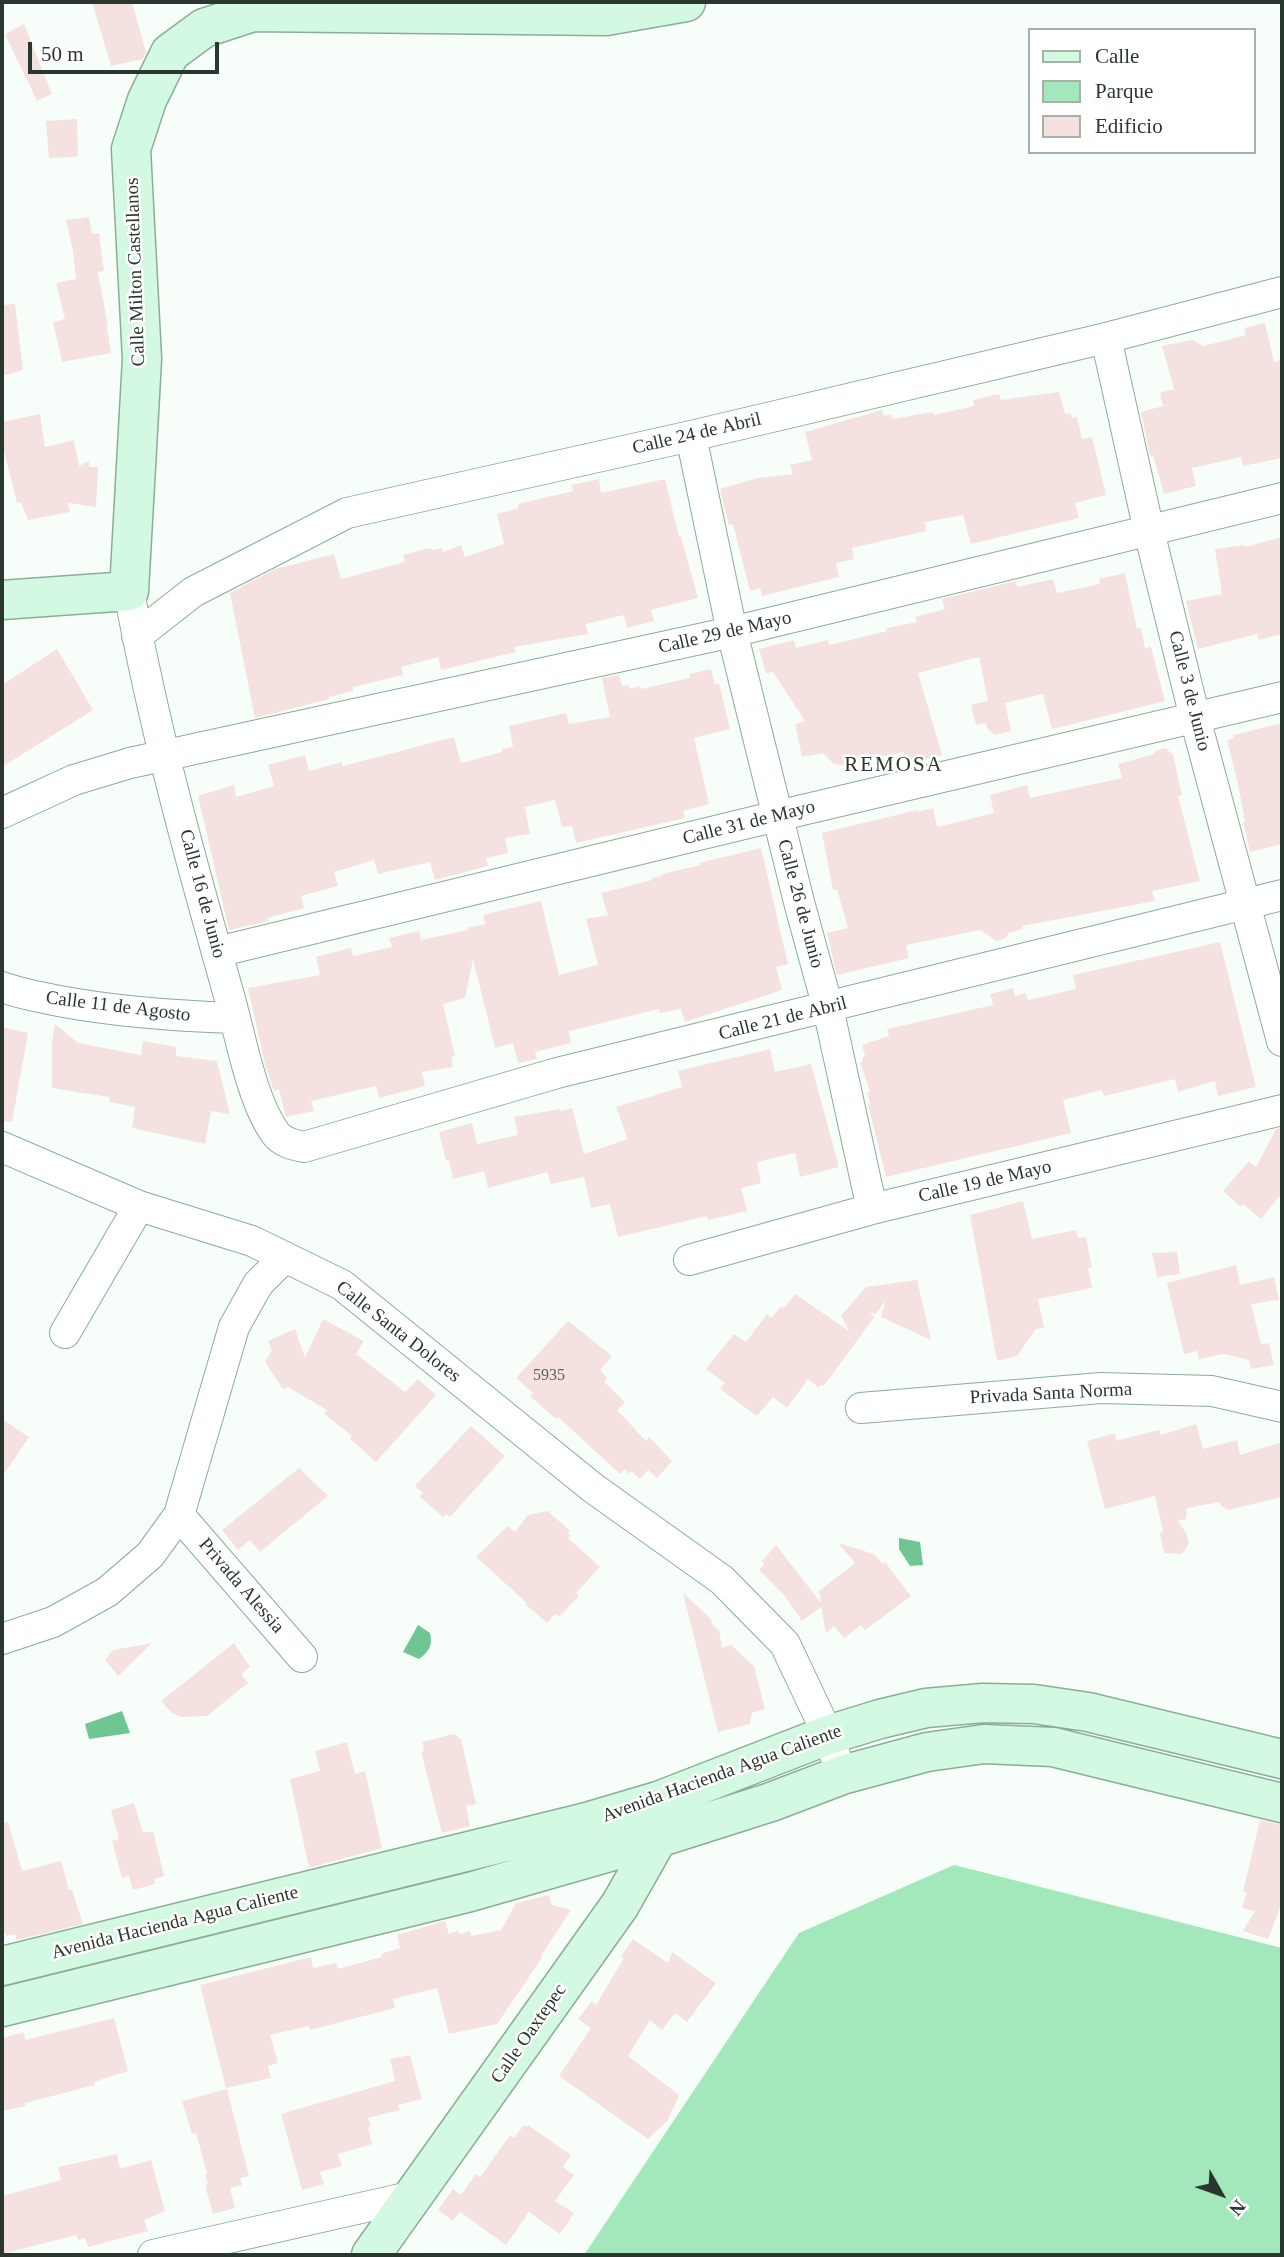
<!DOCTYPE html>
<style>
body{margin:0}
#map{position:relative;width:1284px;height:2257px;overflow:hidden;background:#f7fef9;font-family:Georgia,serif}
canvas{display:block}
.frame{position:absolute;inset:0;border:4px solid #29372e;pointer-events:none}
.legend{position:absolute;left:1028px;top:28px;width:228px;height:126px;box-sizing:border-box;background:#fff;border:2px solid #a9afab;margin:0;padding:9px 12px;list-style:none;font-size:21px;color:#29372e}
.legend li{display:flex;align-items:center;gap:14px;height:35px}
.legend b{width:35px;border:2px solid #a9afab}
.north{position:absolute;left:1186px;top:2159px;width:70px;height:70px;-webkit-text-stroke:5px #fff;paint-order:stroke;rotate:130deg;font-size:19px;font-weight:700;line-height:28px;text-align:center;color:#29372e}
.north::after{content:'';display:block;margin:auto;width:24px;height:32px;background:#29372e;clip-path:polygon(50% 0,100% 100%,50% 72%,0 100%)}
.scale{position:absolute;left:28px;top:42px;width:191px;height:32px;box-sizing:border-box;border:4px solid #29372e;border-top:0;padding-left:9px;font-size:21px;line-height:24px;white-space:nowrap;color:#29372e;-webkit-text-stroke:5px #fff;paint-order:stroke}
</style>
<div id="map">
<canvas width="1284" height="2257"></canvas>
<div class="frame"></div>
<ul class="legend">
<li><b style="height:9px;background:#d4f9e3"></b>Calle</li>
<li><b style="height:19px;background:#a2e8bb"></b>Parque</li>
<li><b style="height:19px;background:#f5e1e0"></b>Edificio</li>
</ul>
<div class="north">N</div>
<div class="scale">50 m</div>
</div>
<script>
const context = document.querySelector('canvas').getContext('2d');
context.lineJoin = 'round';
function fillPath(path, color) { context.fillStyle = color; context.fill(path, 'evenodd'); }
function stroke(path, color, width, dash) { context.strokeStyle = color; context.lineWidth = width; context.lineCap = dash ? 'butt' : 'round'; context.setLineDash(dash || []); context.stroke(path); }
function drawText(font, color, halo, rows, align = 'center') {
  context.font = font + ' Georgia,serif'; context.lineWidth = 5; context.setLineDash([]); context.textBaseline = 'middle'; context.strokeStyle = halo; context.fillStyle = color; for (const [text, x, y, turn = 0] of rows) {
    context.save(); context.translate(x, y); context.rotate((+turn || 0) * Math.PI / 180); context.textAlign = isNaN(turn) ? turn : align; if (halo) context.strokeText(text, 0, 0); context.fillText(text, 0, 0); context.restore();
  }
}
const green = new Path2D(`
 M954 1865 1282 1948V2255H584L799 1933Z`);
const water = new Path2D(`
 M899 1538 920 1542 923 1565 910 1566 899 1549Z
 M418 1625 430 1633C433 1645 429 1652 419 1659L403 1652Z
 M122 1711 130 1733 89 1739 85 1724Z`);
const building = new Path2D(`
 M92 2H132L146 52 143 59 111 66Z
 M24 24 52 94 37 101 5 34Z
 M77 119 78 155 76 157 49 158 46 121Z
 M89 217 92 234 99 233 104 271 98 272 108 327H107L111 353 62 362 53 322 65 319 56 283 76 279 73 251 66 220Z
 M15 304 23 370 2 376V305Z
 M1265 323 1274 362 1282 360V458L1243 466 1241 457 1192 468 1196 486 1164 494 1153 455 1150 456 1141 412 1163 406 1160 393 1174 389 1162 346 1192 340 1204 346 1246 335 1244 328Z
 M1059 392 1065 414 1071 413 1072 418 1077 417 1082 439 1092 437 1106 495 1075 503 1079 518 971 544 963 515 925 522 926 531 852 548 854 559 836 563 839 577 762 596 760 588 750 591 733 524 729 525 720 489 758 478 793 474 790 465 812 460 805 432 882 410 884 416 891 414 892 419 933 412 934 415 974 406 973 400 999 394 1001 400Z
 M40 414 45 447 74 440 79 466 89 461V467H98L96 507 68 503 70 512 28 520 21 502 17 503 2 443V422Z
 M599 479 601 493 665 479 679 537H681L698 598 651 610 654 621 627 628 624 615 586 624 588 634 514 647 516 652 441 670 438 657 401 667 403 675 353 687V691L329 697V699L255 718 230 593 275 569 334 554 341 579 405 562 403 555 430 548 433 550 442 548 443 552 461 545 465 557 504 544 497 514 519 508 518 504 573 491 572 485Z
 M1282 537V634L1259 640 1257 634 1198 649 1186 601 1222 594 1215 549 1245 545V547Z
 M1125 573 1137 629 1141 628 1145 648 1151 647 1165 701 1052 729 1043 694 1005 703 1011 731 995 735 988 729 986 723 976 725 971 705 988 701 979 657 918 673 942 755 908 764 904 752 852 763 849 766 834 764 823 753 802 757 795 724 805 721 773 672 766 673 759 649 794 640 796 648 828 640 829 645 887 631V628L917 622 915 617 945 609 942 599 1016 581 1017 587 1053 579 1057 593 1100 584 1099 579Z
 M57 649 93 710 2 767V685Z
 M711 669 715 684 719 683 730 729 694 738 709 804 683 811 685 818 576 843 572 826 562 827 555 800 525 807 530 834 505 838 508 853 486 858 488 866 435 880 430 862 378 874 374 860 334 872 338 886 301 896 304 908 267 918 268 921 229 930 198 796 234 785 236 797 274 786 268 765 305 755 309 771 342 762 343 766 454 737 461 763 502 752V749L513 747 509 726 566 713 569 724 610 717 602 678 619 675 622 686 628 685 630 689 640 686 641 689 690 678 689 674Z
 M1282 723V844L1250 852 1243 822H1245L1238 784 1227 740 1234 738 1233 735Z
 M1166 748 1173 755 1182 795 1178 796 1200 881 1152 891 1155 901 1022 926 1023 929 1009 933 1006 938 997 941 980 930 906 945 909 958 837 975 827 933 848 928 837 889 833 890 822 833 917 810V812L933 808 937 827 994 813 990 795 1027 785 1030 798 1122 778 1118 764 1154 754 1155 751Z
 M761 848 788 964 776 967 782 990 685 1022 681 1009 660 1013 659 1009 569 1031 571 1043 535 1052 537 1059 518 1063 513 1043 495 1048 473 959 465 998 443 1004 455 1056 451 1057 453 1067 422 1072 425 1086 379 1098 376 1086 311 1101 314 1111 286 1117 279 1089 274 1091 265 1064 248 988 320 975 316 957 351 948 353 956 392 947 389 938 419 931 421 940 468 930 467 928 485 924 483 915 541 901 559 975 598 965 586 919 608 915 601 893 652 880V878L662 876V874L701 865 699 863Z
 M1220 942 1256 1087 1218 1096 1215 1081 1178 1092 1175 1079 1104 1096 1102 1090 1063 1100 1071 1133 886 1177 868 1104 870 1103 867 1093 870 1092 860 1062 863 1061 862 1057 865 1056 862 1045 889 1036 887 1029 993 1005 990 994 1013 988 1015 996 1026 993 1028 1000 1076 989 1073 975Z
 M55 1024 78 1043 141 1055 143 1041 176 1047V1056L217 1061 230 1114 211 1111 205 1144 132 1128 135 1107 109 1102V1097L52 1088V1042Z
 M2 1027 28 1033 12 1122 2 1121Z
 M770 1049 775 1072 811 1064 839 1167 800 1177 795 1153 757 1162 761 1183 741 1188 747 1211 708 1220 707 1216 618 1237 610 1204 591 1208 584 1177 551 1184 547 1172 488 1188 484 1171 453 1179 449 1160 446 1161 439 1132 472 1123 477 1144 518 1135 514 1117 560 1109 561 1111 572 1108 584 1154 628 1139 616 1107 682 1087 678 1071Z
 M1282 1128V1193L1261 1219 1243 1204 1241 1207 1223 1191 1249 1161 1256 1167 1276 1129Z
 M1023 1201 1032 1239 1076 1230 1078 1238 1086 1237 1092 1267 1088 1268 1092 1288 1038 1299 1044 1328 1036 1329 1017 1356 997 1361 970 1215Z
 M1177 1252 1180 1274 1157 1277 1152 1253Z
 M1236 1265 1240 1285 1274 1277 1279 1300 1251 1304 1261 1344 1269 1343 1274 1365 1251 1369 1249 1360 1224 1354 1199 1359 1197 1351 1184 1354 1167 1283Z
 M917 1280 931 1340 881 1317 885 1301 876 1314 870 1312 874 1317 824 1386 821 1385 819 1388 808 1379 787 1408 773 1397 757 1416 720 1389 725 1383 706 1369 734 1334 746 1342 767 1314 771 1318 781 1306 784 1308 795 1294 849 1331 841 1316 866 1287Z
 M323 1319 364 1341 356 1354 405 1392 418 1379 436 1395 376 1462 350 1439 352 1436 324 1414 327 1410 288 1387 283 1389 265 1362 272 1350 268 1341 295 1329 305 1358Z
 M568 1321 612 1356 600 1370 607 1378 604 1382 625 1402 617 1410 646 1441 649 1437 672 1461 657 1478 648 1470 640 1479 631 1471 629 1474 625 1469 620 1474 558 1417 556 1419 530 1396 533 1393 516 1378Z
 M2 1419 29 1437 2 1477Z
 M1196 1424 1203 1449 1237 1440 1240 1455 1282 1442V1497L1228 1510 1221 1506 1220 1502 1187 1508 1186 1519 1178 1521 1187 1534 1189 1544 1182 1554 1164 1553 1160 1534 1163 1531 1155 1496 1105 1509 1087 1441 1115 1433 1116 1441 1159 1430 1161 1435Z
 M471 1426 505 1456 450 1517 446 1514 443 1517 419 1496 423 1493 415 1486Z
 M299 1468 328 1496 260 1552 250 1540 238 1550 222 1530Z
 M548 1511 570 1531 568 1533 571 1536 568 1538 600 1567 576 1593 579 1596 559 1617 555 1614 547 1623 525 1604 527 1603 476 1557 508 1526 515 1532 528 1515Z
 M838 1543 874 1554 883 1564 885 1562 911 1596 865 1630 861 1625 844 1638 834 1626 826 1633 821 1607 802 1621 784 1595 759 1570 764 1564 762 1561 776 1545 821 1603 819 1591 855 1563Z
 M683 1593 711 1619 712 1624 719 1630 722 1648 731 1645 754 1666 765 1709 752 1713 750 1724 718 1732Z
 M152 1643 118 1676 105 1660 113 1650Z
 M234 1643 250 1667 241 1674 248 1683 207 1716 181 1717 172 1713 161 1701Z
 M454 1734 461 1739 476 1804 466 1806 470 1826 442 1833 421 1752 424 1751 422 1742Z
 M347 1742 355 1774 365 1771 382 1848 309 1868 290 1779 320 1771 315 1751Z
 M134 1803 143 1833 153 1831 164 1876 154 1879 155 1884 133 1890 129 1876 122 1878 112 1841 119 1839 111 1810Z
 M1260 1820 1282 1825V1902L1268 1939 1243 1931 1255 1911 1242 1908 1247 1892H1243Z
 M8 1822 22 1871 61 1861 69 1890H72L83 1924 17 1940 15 1934 6 1936 5 1933 2 1934V1823Z
 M549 1895 552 1905 571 1910 541 1956 542 1958 497 2024 449 2034 437 1988 393 1999 395 2008 310 2030 309 2026 270 2035 278 2063 268 2066 271 2078 226 2088 200 1985 311 1957 313 1968 336 1963 338 1969 382 1957 381 1954 400 1948 397 1935 445 1921 449 1934 458 1931 460 1934 470 1931 471 1936 501 1930 516 1903Z
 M633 1939 668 1963 672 1952 716 1983 687 2022 675 2013 662 2030 650 2020 628 2056 679 2095 668 2120 648 2139 559 2076 591 2028 578 2019 592 2001 596 2005 624 1958 621 1956Z
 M114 2018 128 2071 94 2082 95 2085 25 2103 26 2106 2 2111V2038L24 2032 25 2040Z
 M410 2055 422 2099 398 2105 400 2110 368 2118 371 2126 368 2127 372 2144 338 2154 342 2166 320 2172 324 2184 302 2190 281 2114 395 2081 390 2059Z
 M227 2089 249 2176 240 2178 242 2185 230 2188 235 2208 213 2214 205 2185 208 2184 205 2174 207 2173 196 2133 192 2134 182 2101Z
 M524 2125 526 2127 528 2125 571 2155 563 2167 574 2175 555 2201 574 2213 560 2234 529 2212 506 2245 460 2212 453 2221 438 2210 453 2189 461 2195 476 2174 480 2177 510 2135 514 2138Z
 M117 2154 120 2169 151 2160 165 2211 144 2220 148 2231 88 2247 85 2238 78 2240 76 2235 2 2254V2196L61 2180 58 2167Z`);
const street = new Path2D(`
 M1106 338 1149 531 1195 718 1282 1041
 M691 436 732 632 799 902 828 1008 872 1209
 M129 591C154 729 192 865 230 999 241 1038 252 1102 276 1134 283 1143 294 1145 304 1147L557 1073 1282 895
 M137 636 193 592 347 513 691 436 1106 338 1282 292
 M2 813 74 780 130 763 732 632 1282 498
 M217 952 777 816 1282 697
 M2 987C20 994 40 997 59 1001 117 1012 176 1016 235 1018
 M2 1147 139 1206 252 1241 342 1285 593 1488 722 1580 785 1644 828 1735 842 1775
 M689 1260 872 1209 1282 1110
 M65 1333 139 1206
 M861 1408 1101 1388 1212 1391 1282 1407
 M179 1515 302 1657
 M2 1639 53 1622 107 1592 150 1555 179 1515 234 1327 258 1284 285 1257
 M153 2255 414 2196`);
const secondary = new Path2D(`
 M2 600 129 591 142 359 131 149 147 100 170 53 204 28 253 12 606 16 686 2
 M2 1966 587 1822 658 1801 828 1735 880 1719 926 1708 983 1703 1034 1704 1088 1712 1282 1759
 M2 2007 470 1892 658 1838 771 1802 842 1775 927 1752 984 1744 1053 1747 1282 1803
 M371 2255 620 1905 658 1838V1824`);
const numberNames = [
 ["5935",549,1376]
];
const streetNames = [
 ["Calle Milton Castellanos",136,272,-92],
 ["Calle 24 de Abril",697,434,-13],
 ["Calle 29 de Mayo",725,633,-13],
 ["Calle 3 de Junio",1189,691,76],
 ["Calle 31 de Mayo",749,823,-14],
 ["Calle 16 de Junio",202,894,75],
 ["Calle 26 de Junio",800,904,75],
 ["Calle 11 de Agosto",118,1007,7],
 ["Calle 21 de Abril",783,1019,-14],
 ["Calle 19 de Mayo",985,1182,-13],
 ["Calle Santa Dolores",398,1332,38],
 ["Privada Santa Norma",1051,1394,-3],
 ["Privada Alessia",241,1586,49],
 ["Avenida Hacienda Agua Caliente",722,1774,-20],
 ["Avenida Hacienda Agua Caliente",175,1923,-14],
 ["Calle Oaxtepec",529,2034,-55]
];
const neighbourhoodNames = [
 ["REMOSA",894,765]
];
fillPath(green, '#a2e8bb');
fillPath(water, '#70c692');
fillPath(building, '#f5e1e0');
stroke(street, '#8bad97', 32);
stroke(secondary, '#8bad97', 41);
stroke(street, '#fff', 30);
stroke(secondary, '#d4f9e3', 38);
drawText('16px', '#5c625a', null, numberNames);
drawText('19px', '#29372e', '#fff', streetNames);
context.letterSpacing = '2px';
drawText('21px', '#29372e', '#fff', neighbourhoodNames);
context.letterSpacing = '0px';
</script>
